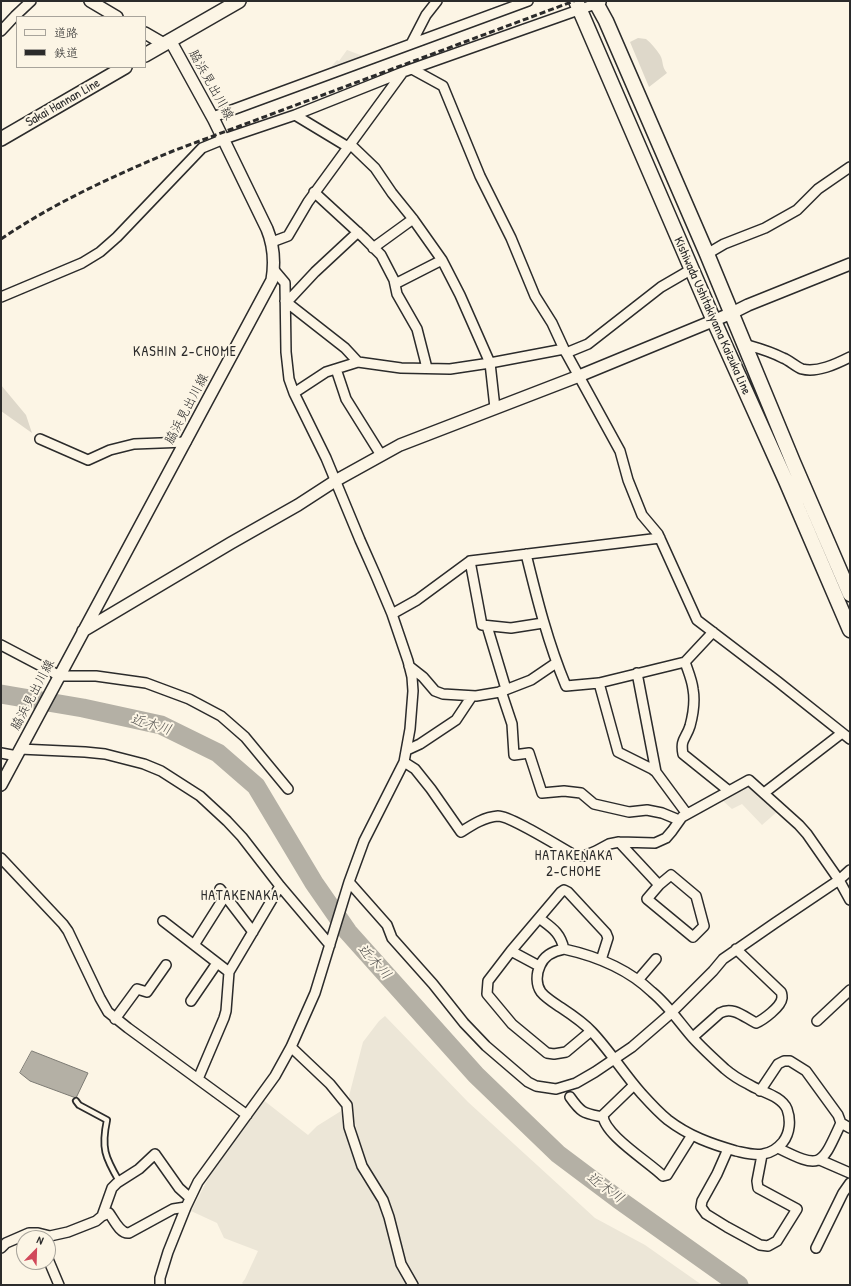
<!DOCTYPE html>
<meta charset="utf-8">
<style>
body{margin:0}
#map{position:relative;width:851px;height:1286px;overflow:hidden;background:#fcf5e5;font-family:"Patrick Hand","Klee One",sans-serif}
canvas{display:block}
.frame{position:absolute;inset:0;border:2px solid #2b2b2b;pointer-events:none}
.legend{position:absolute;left:16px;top:16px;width:130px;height:52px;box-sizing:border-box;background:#fcf5e5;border:1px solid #a8a49b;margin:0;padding:5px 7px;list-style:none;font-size:12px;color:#2b2b2b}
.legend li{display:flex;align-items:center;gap:8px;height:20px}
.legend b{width:20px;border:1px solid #a8a49b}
.north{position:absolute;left:16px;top:1230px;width:40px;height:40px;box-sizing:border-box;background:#fcf5e5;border:1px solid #a8a49b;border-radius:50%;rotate:23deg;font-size:11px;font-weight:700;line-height:16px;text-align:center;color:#2b2b2b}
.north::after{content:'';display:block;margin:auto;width:14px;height:18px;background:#d1495b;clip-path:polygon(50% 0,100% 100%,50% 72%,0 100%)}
</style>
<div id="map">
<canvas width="851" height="1286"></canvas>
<div class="frame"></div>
<ul class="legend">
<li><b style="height:5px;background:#fcf5e5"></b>道路</li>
<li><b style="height:5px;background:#2b2b2b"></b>鉄道</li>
</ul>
<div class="north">N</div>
</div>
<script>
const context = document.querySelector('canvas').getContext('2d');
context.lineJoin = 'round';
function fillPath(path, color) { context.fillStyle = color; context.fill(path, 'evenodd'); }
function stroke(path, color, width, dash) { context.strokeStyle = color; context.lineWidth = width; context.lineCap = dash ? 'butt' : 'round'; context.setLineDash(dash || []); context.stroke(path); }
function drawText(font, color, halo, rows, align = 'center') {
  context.font = font + ' "Patrick Hand","Klee One",sans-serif'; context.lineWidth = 4; context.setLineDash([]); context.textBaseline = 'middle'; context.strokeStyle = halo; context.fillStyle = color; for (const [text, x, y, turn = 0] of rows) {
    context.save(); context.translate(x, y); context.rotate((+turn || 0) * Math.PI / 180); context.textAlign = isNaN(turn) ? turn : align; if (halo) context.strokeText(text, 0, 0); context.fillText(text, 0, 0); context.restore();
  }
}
const built = new Path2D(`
 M347 50 363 56 365 58 326 73 337 60 339 61Z
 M749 784 778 811 762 825 742 804 732 809 722 800Z
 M385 1016 468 1102 595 1218 645 1245 702 1285H418L407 1265 384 1190 369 1170 360 1145 349 1096 363 1042 379 1021Z
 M262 1099 308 1135 317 1126 341 1111 360 1176 377 1198 398 1265 410 1285H244L242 1283 245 1279 258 1251 224 1238 217 1223 191 1211 216 1164Z`);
const green = new Path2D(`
 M638 38 646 39C651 43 656 49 660 55 664 62 661 66 667 73L649 87 630 42Z
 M1 385 26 415 32 433 1 411Z`);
const water = new Path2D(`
 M32 1051 88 1073 76 1098 30 1081 20 1073Z`);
const river = new Path2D(`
 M1 694 83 708 161 725 218 753 256 786 314 883 348 932 476 1075 558 1154 618 1199 739 1285`);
const service = new Path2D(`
 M76 1101 79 1105 107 1120C101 1148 105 1157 119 1181`);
const minor = new Path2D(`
 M1 31 15 16 31 1
 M411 44 426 15 437 1
 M412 69 443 86 480 176 511 238 535 296 552 323 564 349 620 451 628 480 642 515 658 534 697 620 777 681 850 739
 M295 115 348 147
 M213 117 528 1
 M350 144 375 168 392 193 413 219 442 260 460 295 490 363 495 408
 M314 192 364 238 381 255 394 280 397 294 417 329 427 368
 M272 242 288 236 308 202 403 72
 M373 248 413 219
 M707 254 724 244 765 228 797 210 818 189 850 167
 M395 284 442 260
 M1 297 82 263 100 252 117 237 202 148 224 139 295 115 403 72 601 2
 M285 301 345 348 358 362
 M287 302 315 272 358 232
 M744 344C758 348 770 351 783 358 789 360 796 367 802 369 817 373 836 364 850 357
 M566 353 588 344 661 287 692 269
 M336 369 346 399 381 455
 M294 393 326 372 358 362 401 368 450 369 490 363 564 349
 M40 439 88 460 110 450 134 444 186 442
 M526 554C537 599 548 643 566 686L599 683 685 662 713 632
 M470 561 482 625 511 628 543 623
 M392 614 417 600 470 561 660 538
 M487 626 506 689
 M1 645 60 676H96L146 683 189 699 221 716 245 737 288 789
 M685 662C688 671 692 680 693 689 695 700 693 715 690 726 686 739 680 739 683 754L729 791
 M409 666 423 677 435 691 443 694 476 696 500 692 531 680 556 663
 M637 673 656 772
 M599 683 618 752 652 769 656 772 687 814
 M501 691 512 724 514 755 529 753 542 793 564 791 581 793 594 804 629 812 647 810 662 813 679 820
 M20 749 85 752 105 754 144 764 161 771 200 796 227 821 242 837 280 886 330 945
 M407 750 420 744 456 720 472 696
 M1 753 17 756
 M404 762 415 769 431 789 461 832C472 825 484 817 498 816 511 816 561 848 576 856H584L596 851 609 844 619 842 655 843 666 838 672 831 682 817 749 780 799 825 807 834 839 880 850 900
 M764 793 842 733
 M619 842 659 885 647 899 693 937 704 926 696 896 671 875 659 885
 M1 858 63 924 68 931 100 998 108 1012 128 1028 247 1115
 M349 882 387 925 392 938 433 984 464 1023 486 1046 528 1082 536 1086 556 1089 576 1083 595 1072 632 1047 669 1015 713 971 723 959 775 923 839 880 850 870
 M220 889 253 932
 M539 918C552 928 560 932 564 949
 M163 921 229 972
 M194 945 225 896
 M564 949C596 956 628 969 652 992 668 1005 679 1022 693 1038 703 1049 714 1059 725 1069 732 1075 740 1080 748 1084 760 1092 781 1095 787 1109 791 1120 790 1133 783 1142 778 1148 771 1153 763 1154 755 1156 745 1153 736 1151 711 1144 689 1136 668 1120 658 1112 650 1103 641 1093 624 1074 610 1051 592 1032 582 1021 569 1013 557 1005 551 1001 545 997 541 992 536 985 536 974 540 966 544 955 553 951 564 949Z
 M511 951 539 966
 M638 980 656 959
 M191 1001 217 963
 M115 1019 137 989 147 992 166 965
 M817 1021 850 990
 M591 1031 566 1052 554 1054 547 1053 512 1024 487 994 488 981 511 951 561 892 564 890 568 892 606 933 608 938 601 960
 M693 1037 720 1013C733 1006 744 1017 756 1023 763 1020 781 1007 782 998 782 997 782 993 781 992L736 949
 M291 1047 330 1084 347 1105 349 1127 362 1166 383 1200 389 1217 401 1264 413 1285
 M198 1079 224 1018 226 1011 229 972 280 886
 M634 1085 603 1115C603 1134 649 1162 663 1176L667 1175 692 1135
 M760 1091 778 1064 784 1061H790L806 1071 838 1115 841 1123C821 1166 822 1170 778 1148
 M570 1097C582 1114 584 1113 603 1117
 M841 1123 850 1128
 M728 1149 717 1174 702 1201 701 1207 706 1214 727 1227 760 1245 768 1246 777 1241 797 1209 758 1188 757 1181 762 1155
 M820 1160 850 1173
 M102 1216 109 1213C114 1220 120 1234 129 1233L173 1209 186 1207
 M1 1248 6 1243 29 1233H38L50 1236 68 1232 96 1221 102 1216 112 1188 117 1183 139 1169 155 1154 179 1188 190 1198
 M816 1248 843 1193 850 1183
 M48 1259 59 1285
 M160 1285V1278L168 1252 186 1207 198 1182 275 1076 291 1047 315 993 349 882 364 841 404 762 410 729 413 691 412 677 408 661 392 614 376 576 360 540 326 458 294 393 289 379 286 352 285 283 274 270`);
const tertiary = new Path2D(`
 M90 1 117 17
 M145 33 164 44
 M83 631 231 543 298 505 335 481 400 445 579 376 732 313 748 305 850 264
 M1 785 272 280C275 262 274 246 267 229L214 120 170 40`);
const secondary = new Path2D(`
 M145 55 239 1
 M1 139 125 67`);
const primary = new Path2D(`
 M576 1 714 321 786 481 850 630
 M595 1 606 21 707 254 793 462 850 594`);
const rail = new Path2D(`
 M1 239C54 203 113 176 173 151L574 1`);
const streetNames = [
 ["脇浜見出川線",211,85,61],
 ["Sakai Hannan Line",63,103,-30],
 ["Kishiwada Ushitakiyama Kaizuka Line",712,316,66],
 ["脇浜見出川線",187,409,-62],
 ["脇浜見出川線",33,695,-62]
];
const neighbourhoodNames = [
 ["KASHIN 2-CHOME",185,352],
 ["HATAKENAKA",574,856],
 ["2-CHOME",574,872],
 ["HATAKENAKA",240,896]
];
const waterNames = [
 ["近木川",151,725,17],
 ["近木川",374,962,48],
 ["近木川",605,1188,36]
];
fillPath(built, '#ece6d7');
fillPath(green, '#ded8ca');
fillPath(water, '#b4b0a5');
stroke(water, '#7d7b74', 1);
stroke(river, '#b4b0a5', 19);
stroke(service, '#2b2b2b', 8);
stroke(minor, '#2b2b2b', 12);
stroke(tertiary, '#2b2b2b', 14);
stroke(secondary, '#2b2b2b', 16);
stroke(primary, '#2b2b2b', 17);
stroke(service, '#fcf5e5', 4.5);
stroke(minor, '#fcf5e5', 9);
stroke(tertiary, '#fcf5e5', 11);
stroke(secondary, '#fcf5e5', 13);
stroke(primary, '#fcf5e5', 14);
stroke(rail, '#2b2b2b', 3, [6, 3]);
drawText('13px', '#2b2b2b', '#fcf5e5', streetNames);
context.letterSpacing = '1px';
drawText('14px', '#2b2b2b', '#fcf5e5', neighbourhoodNames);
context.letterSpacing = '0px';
drawText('italic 14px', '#545350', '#fcf5e5', waterNames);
</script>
